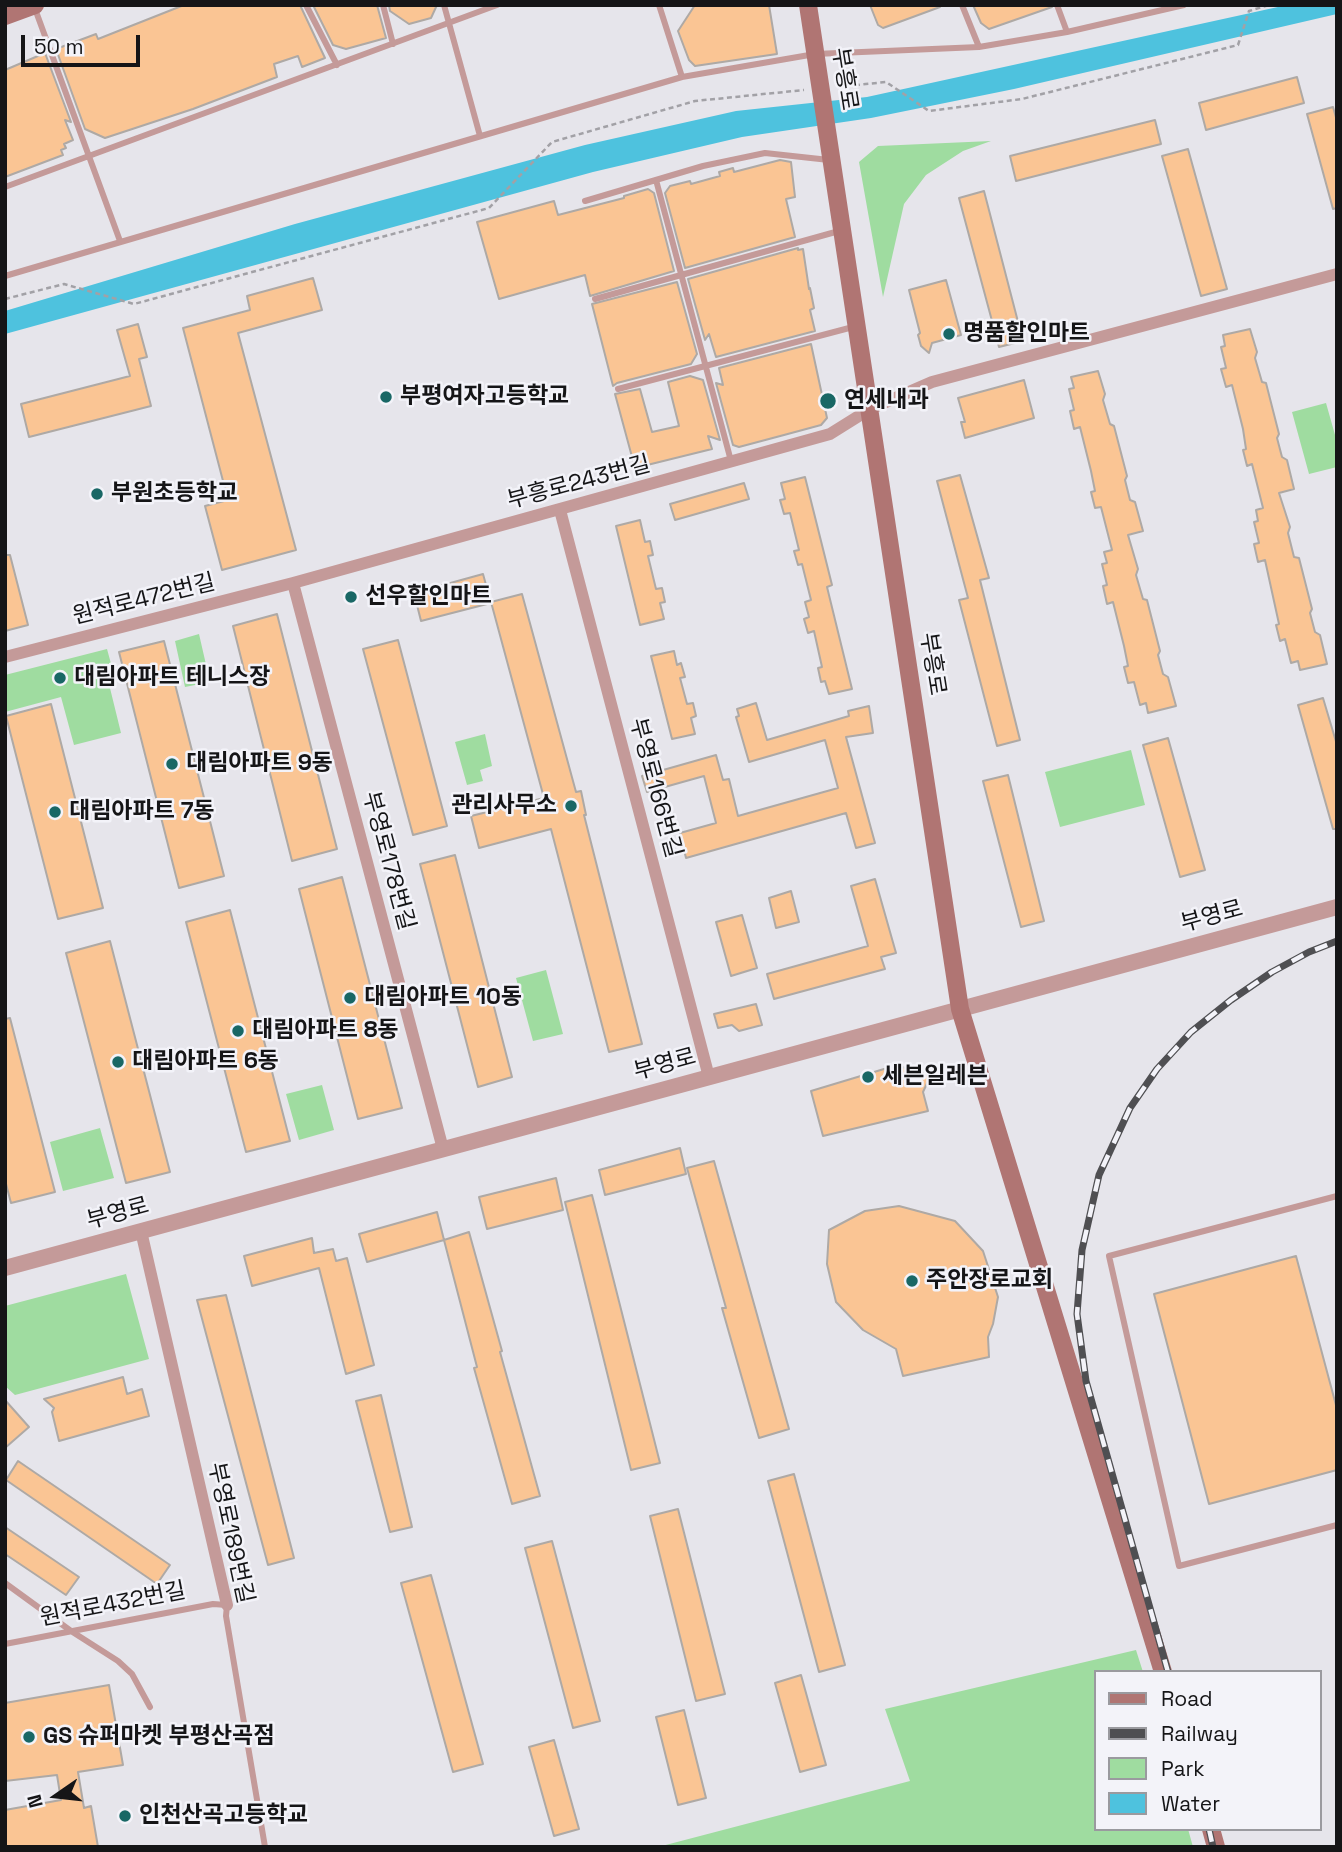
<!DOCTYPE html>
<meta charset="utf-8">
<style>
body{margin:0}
#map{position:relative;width:1342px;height:1852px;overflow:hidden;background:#e6e5eb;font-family:"Space Grotesk",sans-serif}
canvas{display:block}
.frame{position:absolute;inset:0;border:7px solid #151517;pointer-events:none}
.legend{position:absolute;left:1094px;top:1670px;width:228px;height:161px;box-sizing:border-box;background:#f3f3f9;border:2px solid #9a9a9f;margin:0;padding:9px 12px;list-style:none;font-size:21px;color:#151517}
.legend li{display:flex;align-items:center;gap:14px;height:35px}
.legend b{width:35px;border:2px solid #9a9a9f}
.north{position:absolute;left:21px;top:1761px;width:70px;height:70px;-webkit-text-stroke:5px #f3f3f9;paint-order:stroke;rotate:256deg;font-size:19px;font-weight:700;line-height:28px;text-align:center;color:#151517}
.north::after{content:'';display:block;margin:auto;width:24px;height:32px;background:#151517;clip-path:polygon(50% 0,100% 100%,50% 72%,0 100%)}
.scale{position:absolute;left:21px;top:35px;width:119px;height:32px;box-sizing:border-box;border:4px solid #151517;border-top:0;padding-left:9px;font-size:21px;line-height:24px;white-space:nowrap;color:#151517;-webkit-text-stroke:5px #f3f3f9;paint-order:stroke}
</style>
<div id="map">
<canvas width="1342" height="1852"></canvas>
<div class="frame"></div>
<ul class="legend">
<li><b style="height:9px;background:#b07573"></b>Road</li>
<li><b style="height:9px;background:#4f4f52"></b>Railway</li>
<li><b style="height:19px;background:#9fdca0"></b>Park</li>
<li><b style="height:19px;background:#4ec2de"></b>Water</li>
</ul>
<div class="north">N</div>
<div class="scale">50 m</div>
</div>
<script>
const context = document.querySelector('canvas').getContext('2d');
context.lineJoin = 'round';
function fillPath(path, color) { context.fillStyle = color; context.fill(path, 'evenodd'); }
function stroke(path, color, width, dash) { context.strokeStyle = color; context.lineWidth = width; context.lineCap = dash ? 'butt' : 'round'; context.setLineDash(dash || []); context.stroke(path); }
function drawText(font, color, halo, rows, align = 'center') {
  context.font = font + ' "Space Grotesk","Noto Sans KR",sans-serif'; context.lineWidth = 5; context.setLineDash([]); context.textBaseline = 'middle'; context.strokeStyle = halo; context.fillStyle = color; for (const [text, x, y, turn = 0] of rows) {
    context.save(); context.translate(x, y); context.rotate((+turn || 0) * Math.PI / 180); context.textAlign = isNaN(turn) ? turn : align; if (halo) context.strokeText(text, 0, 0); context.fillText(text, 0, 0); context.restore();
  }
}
const green = new Path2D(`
 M991 141 963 151 926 175 904 204 883 297 859 162 878 146Z
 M1326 403 1337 442V467L1309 474 1292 412Z
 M199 634 210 682 185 687 175 641Z
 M107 649 116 682 109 684 121 733 74 745 61 697 5 712V675Z
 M485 734 492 766 480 770 483 781 467 785 455 742Z
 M1131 750 1145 805 1060 827 1045 772Z
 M546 970 563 1034 533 1041 516 978Z
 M322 1085 334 1130 299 1140 286 1094Z
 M100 1128 114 1178 63 1191 50 1142Z
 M126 1274 149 1359 15 1395 5 1386V1306Z
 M1136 1650 1143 1672H1095V1829H1188L1193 1847H658L910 1781 885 1709Z`);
const water = new Path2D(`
 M1287 5H1337V14L1014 89 871 118 742 137 593 172 5 334V311L295 224 585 145 736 111 867 97Z`);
const building = new Path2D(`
 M184 5H300L325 58 302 67 298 56 274 64 277 77 193 109 105 138 85 129 56 49 96 34 98 39Z
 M313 5H377L386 38 346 49 333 45Z
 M389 5H437L431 18 409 24 390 11Z
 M695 5H769L777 54 695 66 689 60 678 31Z
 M870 5H940V7L883 28 878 25Z
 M973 5H1051L1052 7 989 29 981 23Z
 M45 53 71 122 65 120 73 140 64 144 66 148 61 150 63 155 5 177V70Z
 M1297 77 1304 103 1206 130 1199 103Z
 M1333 107 1337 121V208L1333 209 1307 114Z
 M1155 120 1161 144 1016 181 1010 156Z
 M1188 149 1227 289 1201 296 1162 156Z
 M780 160 791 162 795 197 786 199 795 237 685 268 665 193 670 186 690 181 691 184 720 176 719 172 733 168 734 172Z
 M648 189 654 193 674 271 590 296 585 275 499 299 477 222 554 201 558 215 624 198V196Z
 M984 191 1023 341 999 347 959 198Z
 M798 248V250L803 249 809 289 810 288 814 308 810 310 815 331 716 357 709 334 705 340 688 279Z
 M313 278 322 310 238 333 296 550 222 570 205 506 228 500 183 328 250 310 247 296Z
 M946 280 961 335 932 343 929 353 921 346 918 335 920 333 909 290Z
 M677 282 697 354 691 364 617 383 613 386 592 304Z
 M138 324 147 357 139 359 151 406 29 437 21 404 130 376 117 330Z
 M1250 329 1257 352 1255 358 1262 382 1266 383 1279 434 1277 438 1282 457 1287 460 1294 489 1279 493 1290 527 1288 533 1294 557 1299 558 1312 609 1310 613 1315 632 1320 635 1327 664 1300 670 1298 661 1291 663 1285 639 1280 641 1276 625 1279 624 1265 560 1258 562 1254 544 1259 543 1254 522 1258 521 1256 510 1263 508 1252 464 1247 466 1243 450 1246 449 1243 429 1232 385 1226 387 1221 369 1226 368 1221 347 1225 346 1223 335Z
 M811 344 827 418 821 425 784 435 739 447 733 445 716 383 723 385 719 368Z
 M1098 371 1105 394 1103 400 1110 424 1114 426 1127 476 1125 480 1130 500 1135 502 1143 531 1128 535 1138 569 1136 575 1143 599 1147 600 1160 651 1158 655 1163 674 1168 677 1176 706 1148 713 1146 703 1140 705 1134 682 1128 683 1124 667 1128 666 1124 646 1113 602 1107 604 1103 586 1107 585 1102 564 1107 563 1104 552 1112 550 1101 507 1095 508 1091 492 1095 491 1091 471 1080 427 1074 429 1070 411 1074 410 1069 389 1074 388 1071 377Z
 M690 376 703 380 720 440 708 436 712 449 635 468 615 394 640 389 652 432 679 426 668 382Z
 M1024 380 1034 418 965 438 961 422H965L958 398Z
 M960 475 989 578 980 580 1020 740 997 746 959 600 968 598 937 481Z
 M805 477 832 585 827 587 852 689 829 694 825 681 821 682 818 668 822 667 814 631 808 633 804 619 809 617 805 602 811 600 802 564 798 565 794 551 799 550 790 513 784 514 780 500 785 499 781 483Z
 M744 483 749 499 675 520 670 504Z
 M640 520 645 542 650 541 653 555 648 556 656 589 662 588 665 602 660 603 664 619 640 625 616 526Z
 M5 555H10L28 625 5 631Z
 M483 574 491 603 421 621 414 593Z
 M522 594 576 792 581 791 586 815H584L642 1044 609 1052 551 829 479 848 471 816 544 798 491 602Z
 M277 614 337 849 292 861 233 626Z
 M398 640 447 826 413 835 363 649Z
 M164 641 224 876 179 888 119 652Z
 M674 651 677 665 681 663 685 677 680 678 687 704 693 703 696 716 691 718 695 734 672 739 651 656Z
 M1323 698 1337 745V829H1333L1298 705Z
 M756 703 767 740 849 716 848 711 869 706 873 733 846 737 875 843 856 848 846 813 686 858 680 833 716 823 704 776 647 792 642 776 716 755 723 780 729 779 738 816 838 788 825 740 749 762 736 717 739 716 737 709Z
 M51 704 103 908 58 919 6 716Z
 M1168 738 1205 870 1180 877 1143 745Z
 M1008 775 1044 921 1021 927 983 781Z
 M455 855 512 1077 478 1087 420 864Z
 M342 877 402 1108 358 1119 299 889Z
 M875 879 896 953 881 957 885 969 774 999 767 974 868 946 851 886Z
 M791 891 799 922 776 928 769 898Z
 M230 910 290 1141 246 1152 186 922Z
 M742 915 757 968 731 976 716 922Z
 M110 941 170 1172 126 1183 66 953Z
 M756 1004 762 1025 739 1031 732 1025 718 1028 714 1014Z
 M10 1018 55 1192 11 1203 5 1180V1019Z
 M902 1067 922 1072 930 1077 923 1092 928 1111 823 1136 811 1091 884 1069Z
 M680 1148 686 1174 605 1195 599 1170Z
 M714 1161 789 1429 759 1438 722 1308H726L687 1168Z
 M556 1178 563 1210 487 1229 479 1197Z
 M592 1195 660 1463 631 1470 565 1202Z
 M899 1206 955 1221 983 1251 998 1297 993 1324 988 1337 989 1357 903 1376 896 1349 863 1330 836 1302 827 1264 829 1230 865 1211Z
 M437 1212 444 1240 367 1262 359 1234Z
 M469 1232 502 1351 500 1352 540 1496 512 1504 474 1368 477 1367 444 1240Z
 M312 1238 314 1253 333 1249 336 1261 347 1258 374 1365 346 1374 319 1268 252 1286 244 1256Z
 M1296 1256 1337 1409V1470L1209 1504 1154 1294Z
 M226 1295 294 1558 268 1565 197 1300Z
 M123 1377 127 1394 142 1389 149 1416 59 1441 52 1412 54 1408 44 1399Z
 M381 1395 412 1527 390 1532 356 1401Z
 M5 1400 29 1427 5 1448Z
 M18 1461 170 1565 157 1584 6 1480Z
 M794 1474 845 1665 819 1672 768 1481Z
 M678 1509 725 1694 696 1701 650 1516Z
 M5 1527 79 1577 66 1595 5 1554Z
 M552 1541 600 1721 573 1728 525 1548Z
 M431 1575 483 1764 453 1772 401 1583Z
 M801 1675 826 1765 800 1772 775 1683Z
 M109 1685 123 1765 78 1772 84 1808 91 1806 98 1847H5V1810L61 1800 57 1775 5 1781V1703Z
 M684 1710 706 1798 678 1805 656 1717Z
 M554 1740 579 1829 554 1836 529 1747Z`);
const path = new Path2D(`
 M838 87 886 82 929 111 1022 99 1238 45 1249 11 1269 5
 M5 299 64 284 134 304 489 208 552 142 695 101 804 90`);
const service = new Path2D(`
 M306 5 337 65
 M383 5 393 44
 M444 5 480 136
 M659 5 682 77
 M962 5 979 47
 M1057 5 1067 32
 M34 6 120 241
 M656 180 731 461
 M5 187 497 5
 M585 201 703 166 765 153 829 160
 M5 276 682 77 815 54 979 47 1067 32 1184 5
 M595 299 839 231
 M618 389 853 327
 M1337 1196 1109 1256 1179 1566 1337 1525
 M5 1583 71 1631 118 1661 132 1674 150 1707
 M5 1644 213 1604 227 1605 226 1616 265 1847`);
const minor = new Path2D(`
 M560 510 709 1077
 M293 583 443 1149
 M5 657 293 583 830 434 870 409 932 382 1337 274
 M141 1231 227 1605`);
const tertiary = new Path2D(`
 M5 1268 1337 907`);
const secondary = new Path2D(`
 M808 5 960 1009 1163 1672
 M5 16 35 5
 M1211 1829 1216 1847`);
const rail = new Path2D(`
 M1168 1672 1086 1381 1077 1314 1082 1250 1099 1175 1130 1108 1157 1069 1191 1032 1231 1000 1272 972 1309 952 1337 941
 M1209 1829 1213 1847`);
const markers = [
 [949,334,7,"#196765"],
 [386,397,7,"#196765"],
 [828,401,9,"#196765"],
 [97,494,7,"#196765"],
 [351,597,7,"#196765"],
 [60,678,7,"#196765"],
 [172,764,7,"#196765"],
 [571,806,7,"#196765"],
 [55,812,7,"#196765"],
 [350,998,7,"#196765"],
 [238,1031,7,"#196765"],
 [118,1062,7,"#196765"],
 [868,1077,7,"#196765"],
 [912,1281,7,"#196765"],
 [29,1737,7,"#196765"],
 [125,1816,7,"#196765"]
];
const streetNames = [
 ["부흥로",844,79,81],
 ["부흥로243번길",579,483,-15],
 ["원적로472번길",144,600,-14],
 ["부흥로",932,664,81],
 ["부영로166번길",655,788,75],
 ["부영로178번길",388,861,75],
 ["부영로",1212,917,-15],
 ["부영로",665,1065,-15],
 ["부영로",118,1214,-15],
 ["부영로189번길",230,1533,78],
 ["원적로432번길",113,1605,-11]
];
const poiNames = [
 ["명품할인마트",963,334],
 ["부평여자고등학교",400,397],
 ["연세내과",844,401],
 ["부원초등학교",111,494],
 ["선우할인마트",365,597],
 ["대림아파트 테니스장",74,678],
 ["대림아파트 9동",186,764],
 ["관리사무소",557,806,"right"],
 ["대림아파트 7동",69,812],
 ["대림아파트 10동",364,998],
 ["대림아파트 8동",252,1031],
 ["대림아파트 6동",132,1062],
 ["세븐일레븐",882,1077],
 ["주안장로교회",926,1281],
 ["GS 슈퍼마켓 부평산곡점",43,1737],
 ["인천산곡고등학교",139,1816]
];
fillPath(green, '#9fdca0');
fillPath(water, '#4ec2de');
fillPath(building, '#fac594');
stroke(building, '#aea9a5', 2);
stroke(path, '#a2a1a6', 2.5, [5, 3.5]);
stroke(service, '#c49a99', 6);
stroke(minor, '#c49a99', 12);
stroke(tertiary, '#c49a99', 16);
stroke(secondary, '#b07573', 18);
stroke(rail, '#4f4f52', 7);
stroke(rail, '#f3f3f9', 4.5, [13]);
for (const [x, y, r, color] of markers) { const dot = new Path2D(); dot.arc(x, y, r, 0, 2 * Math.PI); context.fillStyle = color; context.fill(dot); stroke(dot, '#f3f3f9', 2.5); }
drawText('23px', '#151517', '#f3f3f9', streetNames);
drawText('bold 23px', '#151517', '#f3f3f9', poiNames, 'left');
</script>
